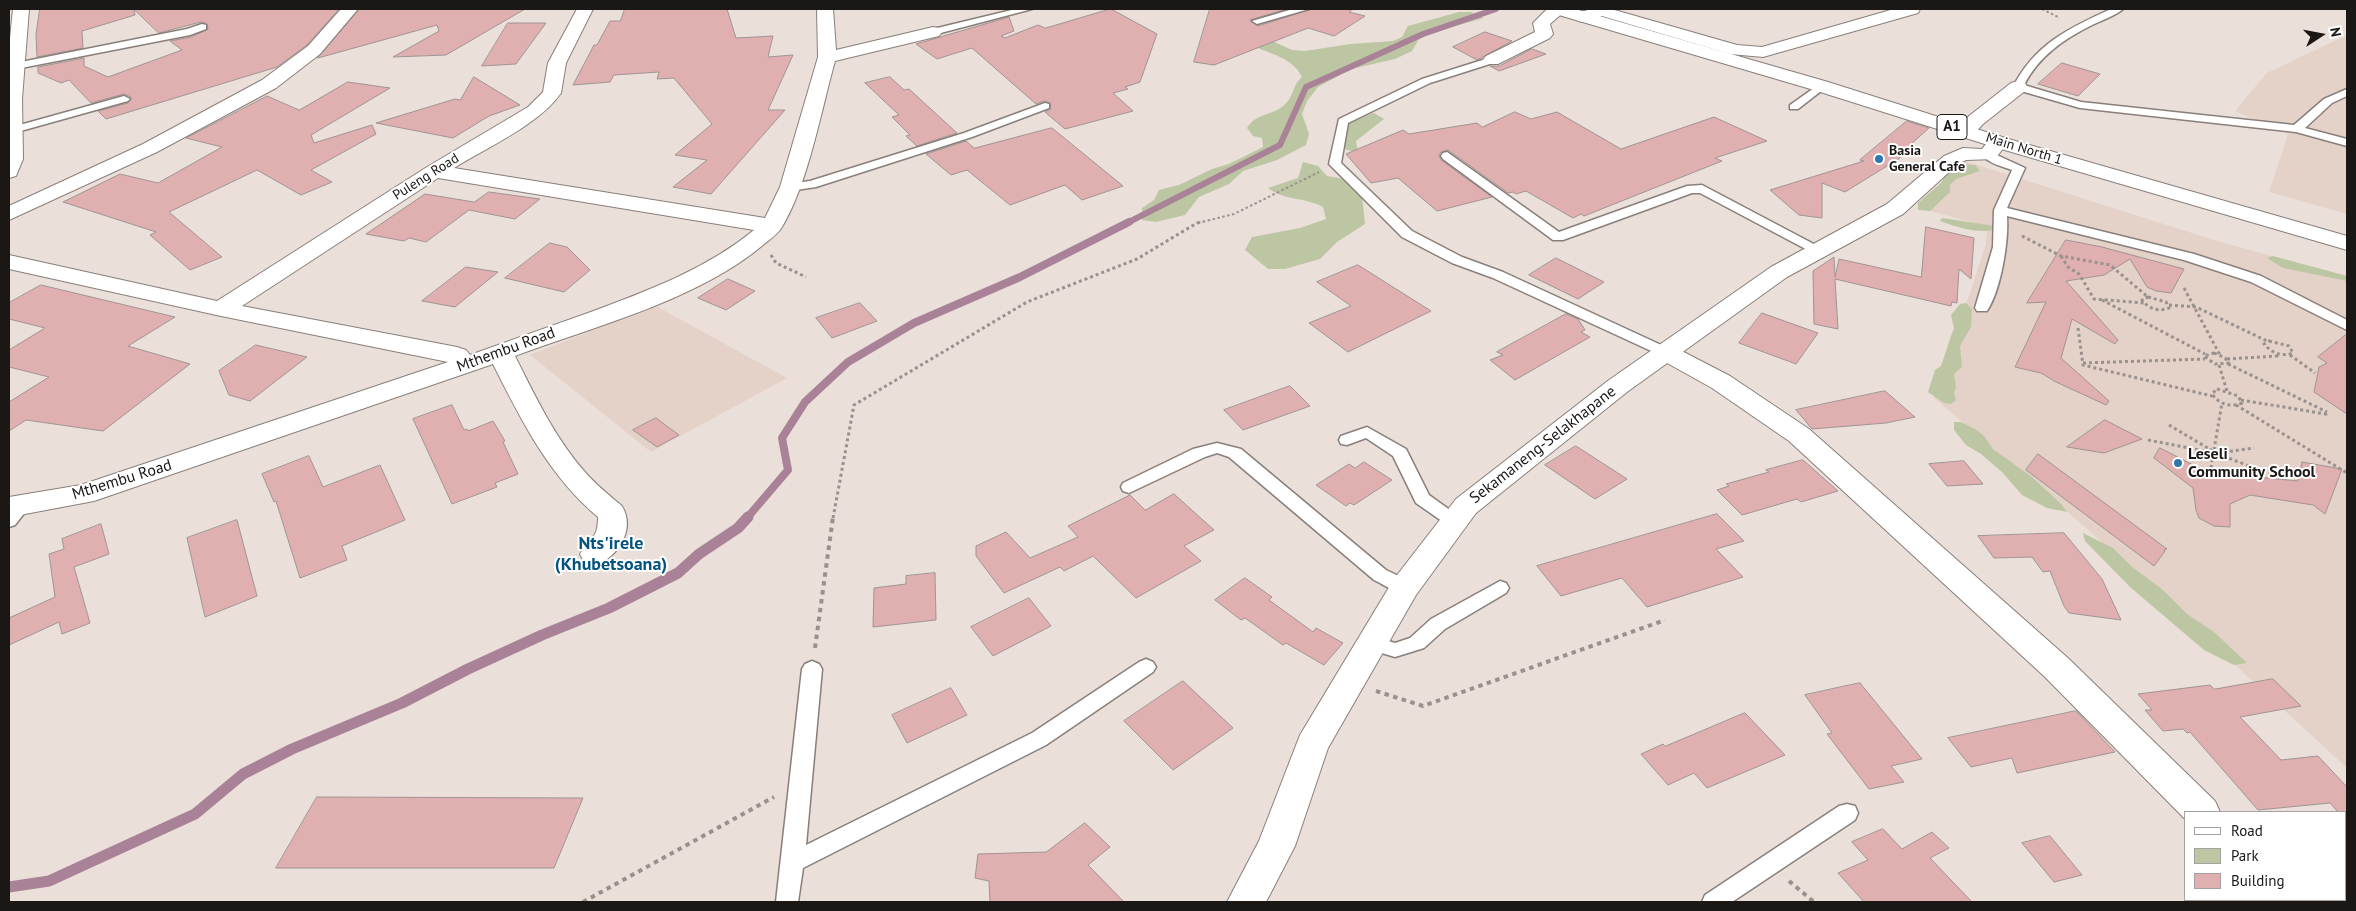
<!DOCTYPE html>
<style>
body{margin:0}
#map{position:relative;width:2356px;height:911px;overflow:hidden;background:#eadfd9;font-family:"PT Sans",sans-serif}
canvas{display:block}
.frame{position:absolute;inset:0;border:10px solid #1a1715;pointer-events:none}
.legend{position:absolute;left:2184px;top:811px;width:162px;height:90px;box-sizing:border-box;background:#fff;border:1px solid #a3a2a1;margin:0;padding:6px 9px;list-style:none;font-size:15px;color:#1a1715}
.legend li{display:flex;align-items:center;gap:10px;height:25px}
.legend b{width:25px;border:1px solid #a3a2a1}
.north{position:absolute;left:2296px;top:10px;width:50px;height:50px;-webkit-text-stroke:4px #fff;paint-order:stroke;rotate:79deg;font-size:14px;font-weight:700;line-height:20px;text-align:center;color:#1a1715}
.north::after{content:'';display:block;margin:auto;width:18px;height:22px;background:#1a1715;clip-path:polygon(50% 0,100% 100%,50% 72%,0 100%)}
</style>
<div id="map">
<canvas width="2356" height="911"></canvas>
<div class="frame"></div>
<ul class="legend">
<li><b style="height:6px;background:#fff"></b>Road</li>
<li><b style="height:14px;background:#bdc6a3"></b>Park</li>
<li><b style="height:14px;background:#e0afaf"></b>Building</li>
</ul>
<div class="north">N</div>
</div>
<script>
const context = document.querySelector('canvas').getContext('2d');
context.lineJoin = 'round';
function fillPath(path, color) { context.fillStyle = color; context.fill(path, 'evenodd'); }
function stroke(path, color, width, dash) { context.strokeStyle = color; context.lineWidth = width; context.lineCap = dash ? 'butt' : 'round'; context.setLineDash(dash || []); context.stroke(path); }
function drawText(font, color, halo, rows, align = 'center') {
  context.font = font + ' "PT Sans",sans-serif'; context.lineWidth = 4; context.setLineDash([]); context.textBaseline = 'middle'; context.strokeStyle = halo; context.fillStyle = color; for (const [text, x, y, turn = 0] of rows) {
    context.save(); context.translate(x, y); context.rotate((+turn || 0) * Math.PI / 180); context.textAlign = isNaN(turn) ? turn : align; if (halo) context.strokeText(text, 0, 0); context.fillText(text, 0, 0); context.restore();
  }
}
const built = new Path2D(`
 M2347 35V214L2269 192 2288 134 2235 111 2267 73Z
 M1965 161 2214 240 2347 277V768L2085 527 1933 397 1950 337 1969 296 1986 244 1987 227 1924 209Z
 M656 306 787 378 651 452 530 355Z`);
const green = new Path2D(`
 M1459 12H1471L1484 18 1434 32 1419 39 1412 51 1395 59 1351 69 1318 87 1307 101 1302 114 1309 134 1306 145 1277 160 1243 171 1229 184 1199 197 1185 215 1156 222 1142 220V208L1154 200 1159 190 1179 185 1212 169 1229 164 1263 147 1262 138 1253 136 1247 128C1256 113 1271 116 1283 106 1294 98 1292 85 1302 77 1293 58 1271 54 1253 46L1270 40 1292 50 1305 51 1350 44 1393 41 1402 37 1408 26Z
 M1374 113 1384 119 1356 141 1358 152 1347 150 1333 140 1346 124Z
 M1303 162 1318 166 1327 176 1349 180 1362 196 1365 224 1337 242 1320 259 1285 269H1268L1245 250 1252 237 1300 228 1326 219 1323 207C1305 197 1285 201 1268 188L1298 178Z
 M1958 164 1975 165 1980 171 1956 179 1950 185V192L1930 211 1918 210V203L1942 182 1944 176Z
 M1942 218 1995 226V230C1975 233 1959 228 1940 221Z
 M2273 256 2347 276V281L2283 268 2267 258Z
 M1966 303 1972 309 1971 327 1960 346 1962 367 1954 374 1956 388 1954 393 1956 400 1951 404 1944 403 1928 392 1935 370 1941 366 1954 328 1951 315 1960 304Z
 M1954 422H1961L1975 429 1984 436 1993 449 2032 477 2061 504 2067 512 2047 508 2022 495 2002 472 1981 454 1966 445 1954 430Z
 M2083 533 2113 548 2132 567 2163 590 2187 614 2214 632 2247 663 2234 665 2204 650 2130 587 2085 541Z`);
const streamFar2 = new Path2D(`
 M1127 223 1280 145 1306 87 1423 34 1496 9`);
const streamFar1 = new Path2D(`
 M747 518 788 470 782 438 805 402 848 362 914 323 1020 277 1129 222`);
const stream = new Path2D(`
 M9 887 49 881 195 814 243 774 292 749 402 703 468 669 542 635 609 608 678 573 699 554 738 528 748 517`);
const building = new Path2D(`
 M40 9H134L135 15 82 31 83 48 37 57 36 35Z
 M134 9H339L307 45 277 67 106 119 98 111 128 103 131 97 124 94 91 103 69 80 61 83 38 73V67L84 58V66L108 77 182 50 170 41 191 37 208 29 207 24 201 22 159 33Z
 M360 9H525L446 55 393 57 439 31 437 25 318 58Z
 M625 9H727L736 38 773 36 768 57 793 55 768 110H785L711 194 673 187 707 160 675 155 712 124 674 78 657 79 659 72 614 75 610 82 573 85 594 45H597L610 21H620Z
 M1111 9 1157 34 1140 82 1125 87 1128 89 1113 93 1133 111 1065 129 1045 112 1051 109 1050 103 1044 101 1036 104 972 48 937 59 916 44 1009 17 1014 31 1001 36 1005 38 1038 25 1045 28Z
 M1210 9H1287L1250 20 1258 26 1311 9H1353L1349 12 1365 16 1334 36 1308 28 1214 65 1194 62Z
 M508 23H546L516 64 482 66Z
 M1485 32 1512 41 1477 60 1453 47Z
 M1532 49 1546 54 1499 71 1490 66H1499Z
 M2062 63 2100 74 2078 96 2038 84Z
 M474 77 520 105 489 116 453 138 376 123 455 99 460 100Z
 M890 77 904 90 909 89 957 133 917 146 906 136 910 135 892 117 899 115 865 83Z
 M348 82 390 88 311 135 314 143 372 125 376 134 311 170 332 182 301 195 257 170 169 212 222 257 190 270 150 235 156 232 63 202 120 174 158 183 222 147 186 138 267 96 299 110Z
 M1515 112 1531 119 1557 112 1621 149 1714 117 1767 141 1715 158 1722 161 1584 216 1581 214 1573 218 1526 191 1516 194 1513 192 1508 193 1448 150 1441 152 1439 155 1441 160 1492 197 1437 211 1398 178 1371 183 1346 154 1403 130 1409 134 1477 123 1482 127Z
 M1907 121 1929 128 1899 155 1900 158 1845 192 1822 183V218L1799 215 1770 190 1864 161 1860 160Z
 M1052 128 1123 186 1082 200 1065 185 1010 205 967 170 951 175 926 154 966 141 974 148Z
 M489 192 540 199 515 219 469 210 426 242 409 238 404 241 366 234 425 194 474 202Z
 M1926 227 1974 238 1971 279 1959 269 1957 303 1952 302 1951 306 1835 279 1838 329 1814 324 1813 271 1834 257 1835 277 1839 259 1921 277Z
 M2066 240 2102 247 2184 269 2171 293 2156 291 2147 287 2130 259 2104 275 2066 281 2118 340 2115 344 2072 319 2061 358 2109 401 2106 405 2054 381 2041 373 2015 367 2046 302 2027 303Z
 M550 243 567 247 590 270 564 292 505 278Z
 M1556 258 1604 282 1578 299 1529 275Z
 M1358 265 1431 311 1348 352 1309 323 1351 306 1317 282Z
 M466 267 498 272 455 307 422 301Z
 M728 279 755 291 726 310 698 298Z
 M41 285 175 317 128 346 190 364 103 431 26 420 9 431V402L49 377 9 367V350L45 328 9 319V303Z
 M860 303 877 321 832 338 816 318Z
 M1762 313 1818 333 1796 364 1739 343Z
 M1566 314 1578 319 1585 330 1581 332 1590 337 1515 380 1490 360 1503 355 1497 352Z
 M2347 334V414L2314 392 2319 367 2327 363 2318 357Z
 M256 345 307 357 250 401 229 395 219 371Z
 M1290 386 1310 406 1243 430 1224 410Z
 M1885 391 1915 417 1886 423 1812 429 1796 410Z
 M452 405 464 430 467 429 468 431 493 421 505 441 503 442 518 474 495 483 497 487 452 504 413 419Z
 M656 418 679 435 657 447 633 430Z
 M2105 420 2142 439 2104 453 2067 447Z
 M1576 446 1627 479 1595 499 1545 465Z
 M2160 448 2207 472 2298 481 2302 462 2342 469 2325 514 2313 505 2250 495 2230 504V527L2214 526 2199 518 2196 510 2193 488 2154 458Z
 M2038 454 2167 549 2164 550 2165 551 2154 566 2026 470Z
 M309 456 323 487 380 465 405 520 342 546 347 560 300 578 276 501 274 502 262 474Z
 M1803 460 1838 491 1801 502 1797 499 1742 515 1717 490 1729 486 1726 484 1769 472 1766 470Z
 M1964 461 1983 484 1947 486 1929 464Z
 M1364 462 1392 480 1354 505 1350 503 1346 506 1316 485 1349 464 1355 468Z
 M1174 494 1214 530 1184 546 1201 561 1136 598 1093 556 1064 571 1060 567 1004 593 976 556V546L1006 532 1030 558 1078 537 1068 526 1130 495 1145 510Z
 M1717 514 1744 541 1716 549 1743 577 1647 607 1622 578 1561 596 1537 566Z
 M237 520 257 596 205 617 187 538Z
 M101 524 109 554 74 567 90 623 62 634 59 622 9 645V618L55 597 49 554 64 549 62 539Z
 M2064 533 2102 579 2121 620 2069 613 2064 606 2050 571 2043 572 2032 557 1994 558 1978 536Z
 M935 573 936 620 873 627 874 588 906 584V576Z
 M1245 578 1272 597 1269 600 1313 632 1316 628 1343 643 1324 665 1286 643 1283 645 1245 618 1241 620 1215 600Z
 M1029 598 1051 626 993 656 971 627Z
 M2273 679 2301 706 2240 717 2281 760 2318 756 2347 787V822L2345 819V812H2338L2330 803 2258 810 2190 732 2187 733 2183 729 2163 731 2145 710H2152L2138 694 2210 685 2214 689Z
 M1183 681 1233 728 1173 770 1124 721Z
 M1860 683 1922 759 1891 766 1904 782 1869 789 1827 734 1832 733 1805 695Z
 M951 688 967 715 907 743 892 715Z
 M2076 711 2115 752 2017 773 2012 758 1971 767 1948 738Z
 M1745 713 1785 755 1707 788 1694 773 1668 785 1641 754 1663 744 1665 746Z
 M317 797 583 798 554 868H276Z
 M1085 823 1110 847 1088 865 1124 902H990L989 881 975 878 978 854 1046 852Z
 M1883 829 1902 849 1932 832 1949 848 1930 858 1972 902H1864L1838 873 1868 860 1852 842Z
 M2050 836 2082 875 2054 882 2022 843Z`);
const pathFar2 = new Path2D(`
 M2042 9 2060 18
 M1198 223 1234 214 1319 172`);
const pathFar1 = new Path2D(`
 M2022 236 2061 256 2110 265 2148 297
 M771 255 776 263 806 277
 M2061 256 2068 267 2079 274 2094 299 2144 303
 M2184 288 2220 355
 M2148 297 2166 302 2169 308C2158 312 2149 309 2142 300Z
 M2102 300 2205 354
 M2169 305 2196 307 2267 341
 M2078 328 2083 365 2212 396
 M2269 341 2289 346 2293 353C2281 357 2272 353 2264 344Z
 M2214 353 2225 358 2229 363 2215 364 2204 356Z
 M2290 355 2315 373
 M2227 359 2277 356 2278 354
 M2083 363 2205 359
 M2228 364 2327 412
 M2219 365 2227 391
 M2217 389 2238 396 2242 403C2230 408 2219 404 2212 394Z
 M2241 400 2326 414 2327 412
 M2236 405 2347 473
 M2169 425 2211 450
 M2148 440 2210 452
 M2210 450 2216 451 2218 454H2213Z
 M2214 450 2222 403
 M2218 453 2254 448
 M2218 454 2275 476
 M2211 468 2213 454
 M833 518 854 405 1027 302 1137 259 1197 223 1203 222`);
const path = new Path2D(`
 M815 648 833 517
 M1376 691 1423 706 1665 620
 M1789 881 1814 902
 M583 902 774 797`);
const service = new Path2D(`
 M1016 9H1032L933 35 928 32 929 30Z
 M1293 9H1309L1257 24 1252 21Z
 M2111 9H2123C2115 16 2102 20 2092 25 2064 39 2039 56 2024 85L2081 102 2294 125 2324 99 2347 89V96L2332 103 2305 128 2347 139V146L2296 132 2080 108 2014 89 2013 87C2035 44 2069 28 2111 9Z
 M202 24 206 25V29L190 35 16 69 11 66 16 63 187 29Z
 M1492 57 1496 58V62L1430 83 1348 123 1341 163 1412 231 1462 257 1503 272 1672 350 1674 353 1672 356H1662L1493 278 1452 263 1402 237 1329 164 1339 119 1422 79Z
 M1821 83 1826 86 1825 88 1798 109H1790V105Z
 M124 96 130 99 128 101 17 132H9V128Z
 M1045 103 1049 104V108L972 137 816 187 790 191 784 187 786 184 810 181 964 133Z
 M1988 151 2025 168 2007 208 2194 254 2261 276 2347 320V330L2251 282 2184 260 2007 216C2009 240 2001 290 1987 311H1977L1975 308 1993 247 1994 210 2012 170C2001 166 1990 164 1982 155L1984 152Z
 M1447 152 1559 232 1687 186 1702 185 1827 251 1825 254H1815L1700 193H1692L1563 240H1553L1443 159 1441 156 1443 153Z
 M1367 427 1406 449 1429 495 1461 518 1464 522 1461 526 1455 528 1449 526 1416 503 1393 456 1366 438 1347 445 1341 444 1339 440 1341 436Z
 M1217 443 1241 449 1386 570 1411 582 1414 587 1411 592C1399 596 1385 585 1374 580L1229 457 1217 453 1205 457 1129 493 1123 491 1121 487 1123 483 1193 449Z
 M21 501 27 503 29 507 15 525 9 527V510L15 503Z
 M1500 581 1506 583 1509 588 1506 593 1445 629 1424 648 1395 657 1365 648 1363 643 1365 638 1372 636 1395 643 1410 638 1431 619Z
 M1146 659 1153 662 1156 667 1153 672 1046 745 803 868 798 902H776L802 669 805 664 812 661 819 664 822 669 806 845 1032 733 1139 662Z
 M1847 804 1855 806 1858 813 1855 820 1732 902H1702L1705 895 1839 806Z`);
const minor = new Path2D(`
 M13 9H29L22 99 23 159 16 176 9 178V48Z
 M341 9H358L320 54 276 88 157 152 9 220V206L143 144 262 80 308 46Z
 M577 9H593L566 63 561 93C540 124 486 148 454 168L765 218 780 187 818 57 817 9H833L836 50 933 27 939 28 942 32 939 36 835 61C821 111 808 184 782 227 778 234 769 240 763 245 700 299 593 327 515 356 535 396 555 438 585 472 596 485 609 495 622 506 636 529 618 558 595 565L584 562 580 554C590 537 598 540 598 517 549 476 521 420 493 364L94 501 9 517V497L81 485 448 362 221 316 9 269V255L217 301 427 167 528 107 543 92 548 63ZM438 178 754 230C705 270 647 291 588 313 548 327 509 341 470 355L466 350 457 347 242 306Z
 M1547 9H1567L1550 24 1553 34 1550 38 1498 64H1486L1483 60 1486 56 1535 32 1533 23Z
 M1591 9H1611L1737 45 1762 47 1894 9H1920L1918 13 1763 57 1730 54 1602 16 1584 22 1578 21 1576 17 1578 13Z
 M2018 81 2025 83 2027 87 2025 91 1983 124 1973 135 1966 137 1959 135 1956 131 1969 116 2011 83Z
 M1667 345 1676 348 1730 376 1809 429 2069 659 2215 801 2220 812H2185V819L2045 677 1789 441 1712 388 1658 358 1654 353 1658 348Z
 M2276 900H2316L2317 902H2277Z`);
const tertiary = new Path2D(`
 M1998 136 2005 138 2008 142 1995 159 1966 160 1958 164 1903 214 1787 277 1627 392 1476 513 1416 595 1328 748 1295 846 1266 902H1227L1259 841 1300 735 1394 579 1456 499 1609 380 1771 267 1887 204 1944 156 1963 148 1982 149 1991 138Z`);
const primary = new Path2D(`
 M1550 9H1575L1828 82 2005 138 2347 236V250L1991 146 1814 90 1552 13Z`);
const markers = [
 [1879,159,5,"#2e78ab"],
 [2178,463,5,"#2e78ab"]
];
const farStreetnames = [
 ["Main North 1",2024,149,17],
 ["Puleng Road",426,177,-32]
];
const farPoinames = [
 ["Basia",1889,151],
 ["General Cafe",1889,167]
];
const shields = [
 [1952,127,30]
];
const shieldNames = [
 ["A1",1952,127]
];
const streetNames = [
 ["Mthembu Road",506,350,-20],
 ["Sekamaneng-Selakhapane",1543,445,-38],
 ["Mthembu Road",122,480,-17]
];
const poiNames = [
 ["Leseli",2188,454],
 ["Community School",2188,472]
];
const neighbourhoodNames = [
 ["Nts'irele",611,544],
 ["(Khubetsoana)",611,565]
];
fillPath(built, '#e4d2c8');
fillPath(green, '#bdc6a3');
stroke(streamFar2, '#aa8298', 6);
stroke(streamFar1, '#aa8298', 8);
stroke(stream, '#aa8298', 11);
fillPath(building, '#e0afaf');
stroke(building, '#a09494', 1);
stroke(service, '#897f7a', 3);
stroke(minor, '#897f7a', 2);
stroke(tertiary, '#897f7a', 2);
stroke(primary, '#897f7a', 2);
stroke(pathFar2, '#99918d', 2, [2.5, 2.5]);
stroke(pathFar1, '#99918d', 3, [3, 3]);
stroke(path, '#99918d', 4, [4.5, 4.5]);
fillPath(service, '#fff');
fillPath(minor, '#fff');
fillPath(tertiary, '#fff');
fillPath(primary, '#fff');
for (const [x, y, r, color] of markers) { const dot = new Path2D(); dot.arc(x, y, r, 0, 2 * Math.PI); context.fillStyle = color; context.fill(dot); stroke(dot, '#fff', 2); }
drawText('14px', '#1a1715', '#fff', farStreetnames);
drawText('bold 14px', '#1a1715', '#fff', farPoinames, 'left');
for (const [x, y, w] of shields) { const box = new Path2D(); box.roundRect(x - w / 2, y - 12.5, w, 25, 4); context.fillStyle = '#fff'; context.fill(box); stroke(box, '#1a1715', 1); }
drawText('bold 15px', '#1a1715', null, shieldNames);
drawText('16px', '#1a1715', '#fff', streetNames);
drawText('bold 16px', '#1a1715', '#fff', poiNames, 'left');
drawText('bold 18px', '#04527f', '#fff', neighbourhoodNames);
</script>
